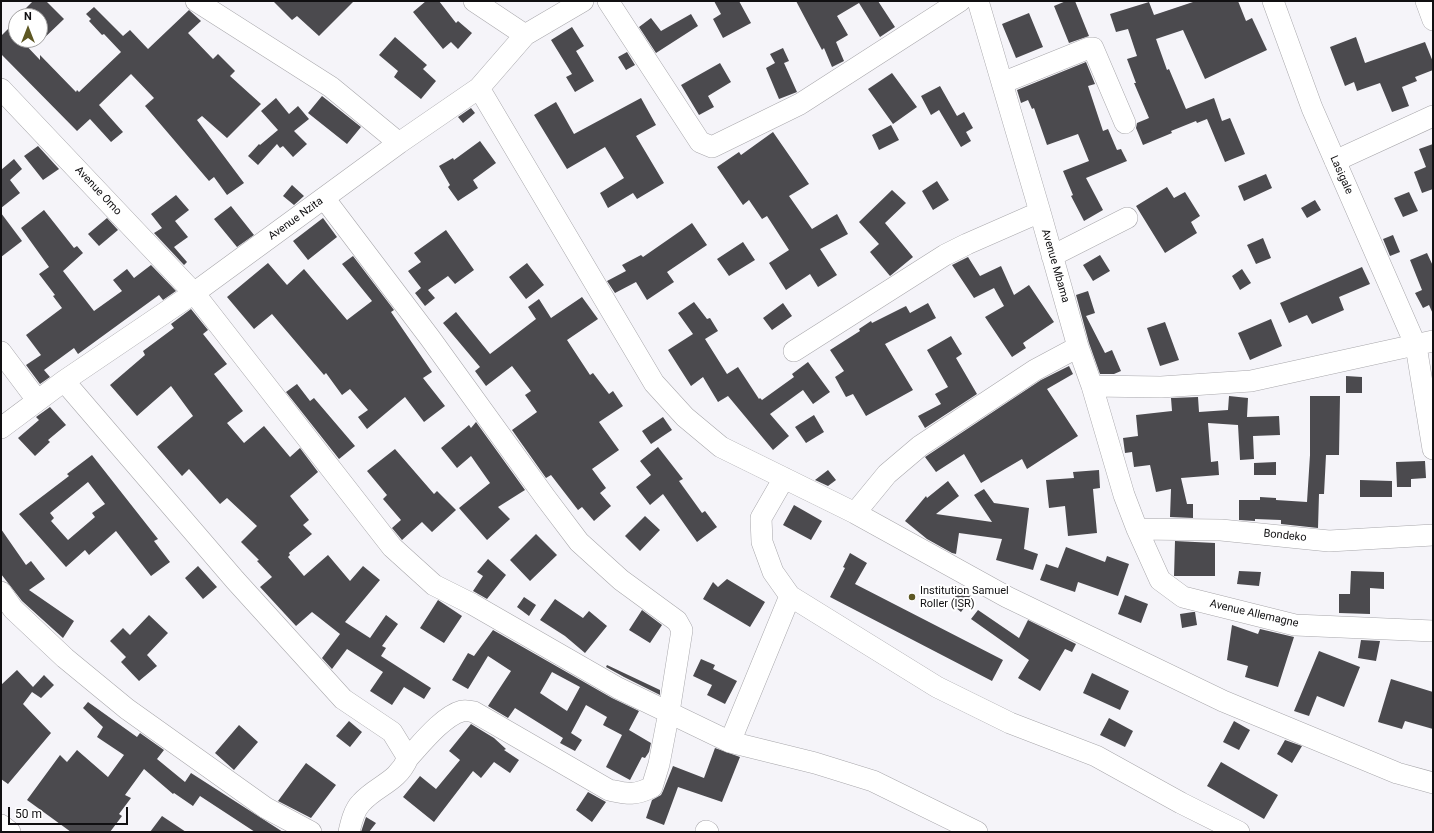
<!DOCTYPE html>
<style>
body{margin:0}
#map{position:relative;width:1434px;height:833px;overflow:hidden;background:#f5f4f9;font-family:Roboto,sans-serif}
canvas{display:block}
.frame{position:absolute;inset:0;border:2px solid #111012;pointer-events:none}
.north{position:absolute;left:8px;top:8px;width:40px;height:40px;box-sizing:border-box;background:#fff;border:1px solid #a09fa0;border-radius:50%;rotate:0deg;font-size:11px;font-weight:700;line-height:16px;text-align:center;color:#111012}
.north::after{content:'';display:block;margin:auto;width:14px;height:18px;background:#5d5723;clip-path:polygon(50% 0,100% 100%,50% 72%,0 100%)}
.scale{position:absolute;left:8px;top:807px;width:120px;height:18px;box-sizing:border-box;border:2px solid #111012;border-top:0;padding-left:5px;font-size:12px;line-height:14px;white-space:nowrap;color:#111012;-webkit-text-stroke:3px #fff;paint-order:stroke}
</style>
<div id="map">
<canvas width="1434" height="833"></canvas>
<div class="frame"></div>
<div class="north">N</div>
<div class="scale">50 m</div>
</div>
<script>
const context = document.querySelector('canvas').getContext('2d');
context.lineJoin = 'round';
function fillPath(path, color) { context.fillStyle = color; context.fill(path, 'evenodd'); }
function stroke(path, color, width, dash) { context.strokeStyle = color; context.lineWidth = width; context.lineCap = dash ? 'butt' : 'round'; context.setLineDash(dash || []); context.stroke(path); }
function drawText(font, color, halo, rows, align = 'center') {
  context.font = font + ' Roboto,sans-serif'; context.lineWidth = 4; context.setLineDash([]); context.textBaseline = 'middle'; context.strokeStyle = halo; context.fillStyle = color; for (const [text, x, y, turn = 0] of rows) {
    context.save(); context.translate(x, y); context.rotate((+turn || 0) * Math.PI / 180); context.textAlign = isNaN(turn) ? turn : align; if (halo) context.strokeText(text, 0, 0); context.fillText(text, 0, 0); context.restore();
  }
}
const building = new Path2D(`
 M33 1H46L64 19 40 42V16H18Z
 M273 1H354L319 36 297 16 292 20Z
 M426 1H439L456 23 458 21 472 33 458 49 451 42 443 49 413 12Z
 M714 1H739L751 23 723 38 713 19 721 14Z
 M796 1H878L895 27 880 37 859 3 837 16 848 35 836 42 844 61 832 67 824 48 822 50Z
 M1066 1H1075L1089 36 1069 43 1054 6Z
 M1196 1H1238L1246 21 1252 18 1267 50 1205 79 1183 30 1156 39 1167 70 1169 69 1186 109 1214 98 1222 121 1230 118 1245 154 1225 162 1207 119 1197 123 1196 121 1171 131 1172 133 1143 145 1136 128 1137 123 1149 118 1134 83H1136L1127 59 1137 56 1128 29 1116 32 1110 14 1149 2 1154 15Z
 M94 7 123 36 130 30 148 49 189 10 201 21 188 33 213 59 218 54 235 71 230 76 261 104 227 138 202 116 197 120 244 183 227 195 214 177 209 181 145 106 154 98 131 74 99 105 123 132 111 142 90 119 77 131 1 54V36L9 28 16 35V40H21L40 60V55L76 92 77 90 79 92 121 52 104 34 102 35 89 21 91 19 86 14Z
 M1029 13 1043 47 1016 58 1002 24Z
 M691 14 698 26 656 53 639 27 651 18 661 31Z
 M572 27 584 46 576 51 594 81 575 92 566 77 572 74 551 40Z
 M395 37 427 65 423 69 436 81 421 99 394 77 398 71 379 55Z
 M1356 37 1365 63 1425 42 1433 62V70L1415 77 1417 81 1402 87 1409 106 1392 112 1380 83 1357 91 1354 82 1345 86 1330 47Z
 M783 48 789 61 784 63 797 92 779 99 766 68 775 63 770 54Z
 M627 52 635 65 626 70 618 57Z
 M1086 62 1095 84 1088 86 1103 131 1108 129 1117 150 1121 149 1127 161 1086 178 1103 210 1084 221 1071 196 1073 195 1063 171 1089 161 1078 134 1047 145 1034 108 1032 109 1028 100 1021 103 1017 90Z
 M720 63 731 82 708 96 714 107 699 115 681 85Z
 M892 73 917 107 893 124 868 89Z
 M940 86 957 116 964 112 973 128 966 132 971 141 961 147 939 110 931 115 921 96Z
 M322 96 361 127 347 144 308 113Z
 M276 98 289 114 298 106 309 119 294 131 307 144 293 157 283 146 280 148 277 144 258 165 248 156 259 144 260 145 278 130 261 111Z
 M641 98 656 125 636 136 664 183 637 199 633 193 608 208 600 193 624 178 605 147 567 169 534 115 556 102 574 134Z
 M471 108 475 113 463 123 458 117Z
 M891 125 899 140 879 150 872 135Z
 M773 132 809 184 789 196 812 229 837 214 848 234 820 249 837 275 818 287 810 274 786 290 769 263 789 250 767 216 762 219 749 200 743 205 717 167 739 152 741 155Z
 M480 141 496 163 473 180 478 188 458 201 448 187 450 185 439 166 453 158 454 160Z
 M1433 144V189L1422 193 1414 172 1426 167 1419 149Z
 M38 146 59 169 43 180 24 156Z
 M14 159 22 169 10 180 20 193 1 208V170Z
 M1266 174 1272 188 1244 201 1238 186Z
 M937 181 949 200 933 210 922 191Z
 M292 185 304 196 294 205 283 196Z
 M1167 187 1174 198 1185 192 1200 216 1191 222 1197 233 1165 253 1136 206Z
 M892 190 906 203 885 223 913 257 890 276 870 252 879 244 859 222Z
 M1409 192 1418 211 1403 217 1394 198Z
 M176 195 189 210 175 221 188 237 174 247 187 262 184 265 154 233 162 228 151 214Z
 M1315 200 1321 210 1307 218 1301 208Z
 M231 206 254 235 237 247 214 219Z
 M44 210 74 248 77 246 83 253 63 271 94 311 122 291 113 280 127 269 134 278 151 265 176 291 163 300 159 295 78 354 74 348 44 370 50 377 40 384 26 365 41 355 26 335 62 308 53 296 55 295 39 274 49 267 21 228Z
 M1 213 22 241 1 257Z
 M107 218 118 230 99 246 88 234Z
 M323 218 337 237 308 260 293 241Z
 M692 223 707 245 667 272 674 282 647 300 636 282 615 293 607 281 626 271 622 265 641 255 643 257Z
 M446 230 474 270 455 284 448 276 428 290 435 298 425 306 415 293 421 288 408 271 421 262 414 253Z
 M1393 235 1400 252 1390 256 1383 239Z
 M1263 238 1271 258 1256 264 1247 245Z
 M743 242 755 260 729 276 717 259Z
 M1427 253 1433 266V314L1429 305 1423 308 1415 293 1422 290 1410 260Z
 M1100 255 1110 271 1093 281 1083 265Z
 M353 256 394 310 391 312 432 372 423 378 445 406 424 422 405 397 367 429 358 417 368 410 350 389 342 395 326 373 324 375 272 314 254 329 227 297 268 263 287 285 304 269 347 320 372 301 342 264Z
 M968 257 980 276 1001 266 1014 295 1029 285 1054 322 1023 343 1026 348 1012 357 985 317 1004 306 994 288 974 298 952 265Z
 M527 263 544 285 526 299 509 277Z
 M1362 267 1370 284 1339 297 1344 310 1312 324 1307 315 1289 323 1280 303Z
 M1242 269 1251 283 1240 290 1232 276Z
 M1088 291 1095 313 1086 316 1105 353 1112 350 1121 371 1114 374H1100L1089 343 1076 295Z
 M582 297 598 319 567 340 590 375 593 373 609 394 613 391 623 406 599 422 619 450 592 469 606 488 600 493 611 506 594 521 582 507 578 510 551 475 546 478 512 430 537 412 525 395 531 391 512 366 486 386 475 371 480 367 443 323 456 312 490 354 536 319 528 307 539 299 551 318Z
 M694 302 707 319 710 318 718 331 705 339 727 374 738 367 759 399 760 398 762 400 794 377 792 374 808 362 830 392 813 404 803 390 770 414 789 436 773 450 728 396 718 402 703 377 691 386 668 350 693 334 678 313Z
 M783 303 792 316 772 330 763 318Z
 M928 303 936 318 885 344 913 390 866 416 853 394 846 397 835 377 844 371 830 350 860 331 859 329 871 321 872 323 906 306 910 313Z
 M191 309 208 330 203 334 227 364 214 374 243 411 227 423 244 443 264 426 290 457 300 448 318 472 290 496 309 520 303 525 312 534 289 553 290 555 288 557 304 576 328 555 350 581 363 566 380 580 345 622 370 638 386 615 398 624 382 646 386 648 381 656 431 688 424 699 404 687 392 705 370 691 383 672 347 649 332 669 322 658 340 634 312 612 296 626 260 587 272 577 257 561 259 560 241 542 257 526 227 498 220 504 189 469 182 476 157 447 193 416 171 386 137 416 110 385 145 355 143 351 174 328 171 324Z
 M1271 319 1282 346 1250 360 1238 333Z
 M1165 322 1179 360 1160 366 1147 328Z
 M951 336 962 354 956 358 977 394 925 428 918 416 941 404 935 394 948 387 927 350Z
 M1069 366 1073 374 1047 389 1078 436 1027 469 1022 459 981 483 964 454 936 472 925 457 1041 380Z
 M1346 376 1362 377V393H1346Z
 M297 384 310 401 314 398 355 446 339 459 286 392Z
 M1229 396 1248 398 1247 417 1279 416 1280 435 1253 436 1254 459 1240 460 1238 425 1208 423 1211 462 1218 461 1219 475 1181 478 1187 504H1193V518L1170 517 1171 489 1156 492 1150 465 1134 467 1132 452 1125 453 1123 438 1138 436 1136 415 1172 411 1171 398 1198 397 1199 412 1228 410Z
 M1310 396H1340L1339 455H1326L1324 494H1319L1318 528 1281 524V520L1255 519V521L1239 520V500H1260V497L1276 498V500L1307 502 1310 455Z
 M50 407 66 425 48 440 50 442 35 456 18 438 39 420 36 417Z
 M814 415 824 432 806 443 795 427Z
 M663 417 672 430 651 444 642 431Z
 M476 422 525 490 498 507 510 519 487 540 459 508 490 483 471 456 457 468 441 448 469 425 471 428Z
 M658 447 683 479 679 481 702 513 705 511 717 527 697 542 663 494 650 505 636 487 651 475 640 461Z
 M395 449 434 494 437 491 456 510 432 532 422 522 402 540 392 528 401 520 383 499 387 495 367 471Z
 M92 455 158 539 154 541 170 562 151 576 116 531 89 555 85 550 66 567 19 514 69 476 67 474ZM88 482 105 504 92 513 95 517 68 540 51 521 54 518 50 513Z
 M1425 461 1426 478 1411 479V487H1397L1396 462Z
 M1276 462V475H1254V463Z
 M828 470 836 480 828 486 815 480Z
 M1099 470 1100 488 1093 489 1097 533 1068 536 1065 506 1049 508 1046 480 1074 478 1073 472Z
 M1360 480 1392 481V497H1360Z
 M948 481 959 496 936 514 992 522 974 495 984 489 994 503 1029 508 1024 549 1038 554 1033 570 996 560 1002 539 959 533 956 554 952 553 927 539 905 521 926 496 927 498Z
 M794 505 822 521 811 540 783 525Z
 M645 516 660 530 640 551 625 536Z
 M1 529 26 565 31 561 45 579 29 590 74 621 63 638 22 601 1 574Z
 M536 534 557 555 530 581 510 560Z
 M1175 541 1215 543V576H1174Z
 M1066 547 1105 562 1107 556 1129 564 1118 596 1078 582 1075 592 1040 580 1046 564 1058 568Z
 M850 553 867 563 855 584 1003 660 992 681 830 597 845 568 843 567Z
 M488 559 506 575 487 599 473 591 483 576 477 572Z
 M198 566 217 587 203 599 185 578Z
 M1239 571 1261 572 1259 586 1237 584Z
 M1351 571 1384 572V589L1370 588V614L1339 613V594H1350Z
 M727 579 765 602 750 627 703 599 713 582 718 587Z
 M961 588 972 597 961 612 950 603Z
 M1125 595 1148 604 1141 623 1118 614Z
 M524 597 536 605 529 616 517 607Z
 M555 599 583 618 589 611 607 626 585 653 565 636 540 620Z
 M438 600 462 616 444 643 420 628Z
 M642 610 662 625 650 643 629 630Z
 M978 610 1019 638 1028 620 1076 644 1072 652 1065 649 1040 691 1018 678 1029 660 971 619Z
 M1193 612H1195L1197 625 1182 628 1180 614Z
 M149 615 168 633 147 655 157 666 139 681 121 662 126 657 110 641 123 628 130 635Z
 M1232 625 1258 634 1260 629 1294 637 1278 687 1245 677 1248 666 1227 660Z
 M493 630 612 698 639 711 629 730 651 743 649 752 645 758 642 757 630 780 606 767 622 735 603 725 607 717 586 705 571 733 582 740 575 751 560 743 563 738 515 708 508 718 488 706 511 671 488 656 468 689 452 680 468 653 474 656ZM552 672 580 687 567 711 540 693Z
 M1361 640 1380 641 1376 661 1358 658Z
 M1319 651 1360 667 1344 707 1317 696 1309 716 1294 711Z
 M701 659 715 665 713 669 737 681 725 704 707 695 712 685 693 676Z
 M607 665 660 690V695L624 677 606 667Z
 M17 670 33 687 44 675 54 685 41 698 32 692 23 704 51 733 8 784 1 779V685Z
 M1092 673 1129 691 1120 710 1083 693Z
 M1391 679 1433 692V729L1405 721 1402 729 1378 722Z
 M88 702 137 737 140 733 164 750 157 759 185 782 191 773 283 832H255L200 796 193 806 174 793 173 794 144 769 125 795 131 798 119 814 122 816 110 832H71L27 800 60 755 67 762 77 750 108 777 124 755 97 737 103 727 83 708Z
 M1109 718 1133 731 1125 747 1100 735Z
 M349 721 362 732 350 747 336 736Z
 M1234 721 1250 730 1239 750 1223 742Z
 M471 724 494 738 506 749 504 750 519 760 510 773 494 762 481 778 473 771 434 822 403 797 420 776 436 789 460 760 449 751Z
 M239 725 258 742 234 770 215 753Z
 M1285 740 1302 746 1292 763 1277 754Z
 M715 748 740 757 722 802 678 787 664 825 646 818 652 800 661 795 663 791 673 766 704 778Z
 M1221 762 1278 795 1264 819 1207 786Z
 M306 763 336 785 311 818 278 801Z
 M588 792 606 802 592 822 576 810Z
 M162 816 186 832H150Z
 M366 817 376 823 369 832H361Z`);
const minor = new Path2D(`
 M196 1 331 87 399 143
 M474 1 525 35
 M608 1 700 142 712 147 800 104 960 1
 M978 1 1040 212 1078 347 1092 386 1124 495 1137 529 1160 580 1183 597 1295 625 1433 631
 M1273 1 1312 108 1416 346 1433 449
 M1426 1 1433 20
 M1002 83 1089 48H1093L1125 123
 M479 88 654 383 685 417 721 447 855 513 1007 597 1223 701 1397 773 1433 783
 M1 89 194 293 392 547 434 585 472 604 618 688 730 742 815 763 873 781 977 832
 M1335 161 1433 116
 M324 198 430 338 545 497 579 542 621 580 677 621 682 630 669 712 659 764 652 787C634 796 628 794 609 790L474 712C470 711 466 710 462 711 443 716 421 744 408 758
 M1052 256 1127 218
 M794 351 945 255 967 244 1040 212
 M1 352 37 400
 M64 381 235 580 343 699 392 732 408 758C397 783 377 785 361 803 354 810 351 823 349 832
 M1092 386 1161 387 1251 381 1433 341
 M1 428 64 381 194 293 399 143 479 88 525 35 583 1
 M784 478 761 518 762 542 773 572 790 596 937 687 1010 723 1096 756 1181 803 1239 832
 M855 513 887 474 920 446 1035 370 1078 347
 M1137 529 1221 530 1329 541 1433 535
 M1 592 13 609 65 658 127 709 266 808 311 832
 M730 742 790 596
 M1 825 10 832
 M706 831 708 832`);
const markers = [
 [912,597,4,"#5d5723"]
];
const streetNames = [
 ["Lasigale",1341,175,66],
 ["Avenue Omo",98,191,47],
 ["Avenue Nzita",296,219,-36],
 ["Avenue Mbama",1055,266,74],
 ["Bondeko",1285,536,6],
 ["Avenue Allemagne",1254,614,13]
];
const poiNames = [
 ["Institution Samuel",920,591],
 ["Roller (ISR)",920,604]
];
fillPath(building, '#4b4a4e');
stroke(minor, '#a8a7ab', 22);
stroke(minor, '#fff', 21);
for (const [x, y, r, color] of markers) { const dot = new Path2D(); dot.arc(x, y, r, 0, 2 * Math.PI); context.fillStyle = color; context.fill(dot); stroke(dot, '#fff', 1.5); }
drawText('11px', '#111012', '#fff', streetNames);
drawText('11px', '#111012', '#fff', poiNames, 'left');
</script>
